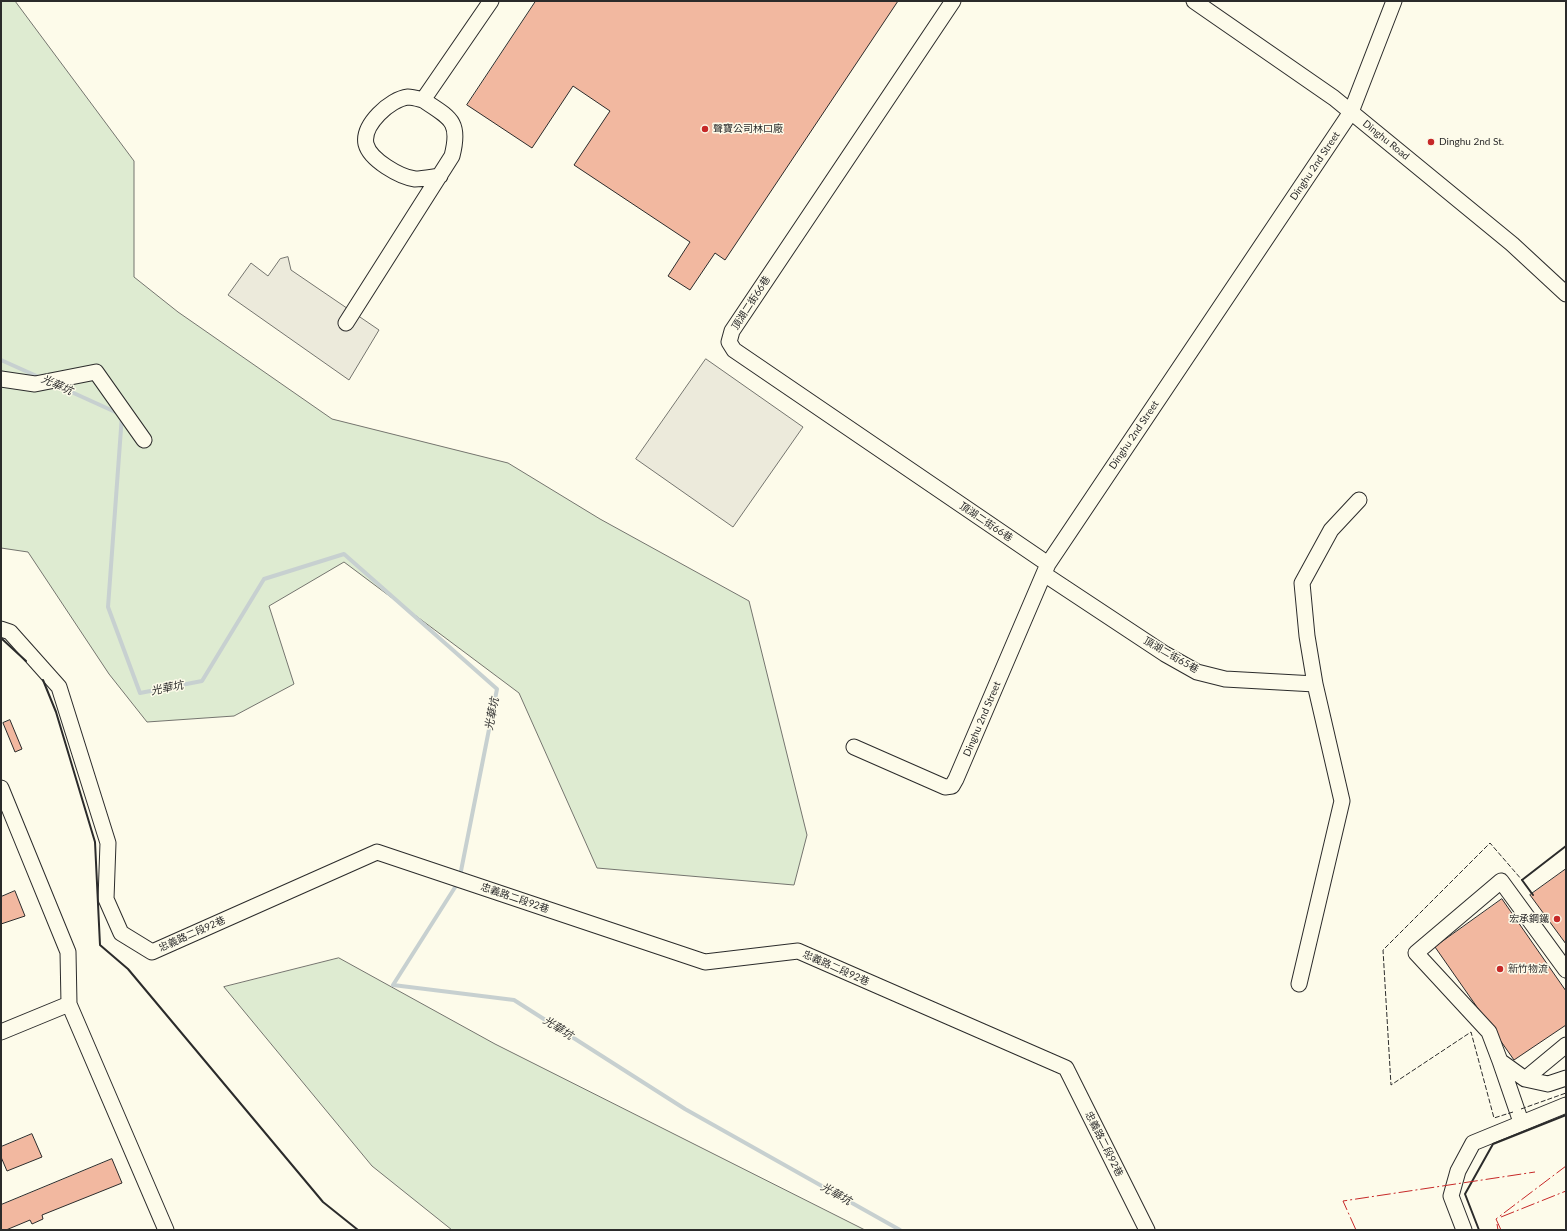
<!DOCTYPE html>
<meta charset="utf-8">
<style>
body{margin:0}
#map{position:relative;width:1567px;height:1231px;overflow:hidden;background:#fdfbea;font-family:Lato,sans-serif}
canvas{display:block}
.frame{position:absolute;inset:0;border:2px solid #2b2b2b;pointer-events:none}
</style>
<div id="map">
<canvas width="1567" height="1231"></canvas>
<div class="frame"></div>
</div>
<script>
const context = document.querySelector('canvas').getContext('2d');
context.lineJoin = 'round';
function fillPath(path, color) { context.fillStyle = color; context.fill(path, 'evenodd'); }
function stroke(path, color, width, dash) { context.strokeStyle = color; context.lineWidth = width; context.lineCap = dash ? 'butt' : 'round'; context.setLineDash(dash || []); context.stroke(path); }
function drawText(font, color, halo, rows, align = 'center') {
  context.font = font + ' Lato,"Noto Sans TC",sans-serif'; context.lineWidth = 3; context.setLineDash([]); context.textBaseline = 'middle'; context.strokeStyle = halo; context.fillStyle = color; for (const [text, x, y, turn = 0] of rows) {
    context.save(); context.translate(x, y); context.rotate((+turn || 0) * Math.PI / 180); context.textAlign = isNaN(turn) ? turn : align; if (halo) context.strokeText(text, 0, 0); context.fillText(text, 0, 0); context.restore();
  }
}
const green = new Path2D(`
 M1 1H15L134 161V277L178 312 332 419 508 463 600 519 749 601 807 835 794 885 597 868 519 693 344 562 269 606 294 684 234 716 147 722 109 674 28 552 1 548Z
 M339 958 495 1044 865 1230H452L372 1166 224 987Z`);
const parking = new Path2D(`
 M288 257 291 270 379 330 349 380 228 295 251 263 268 276 280 259Z
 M706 359 803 427 733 527 636 459Z`);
const stream = new Path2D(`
 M1 360 41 378
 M56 385 122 415 108 607 140 693 202 681 264 579 344 554 497 689 459 881 393 985 514 1000 685 1109 900 1230`);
const building = new Path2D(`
 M536 1H898L725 260 715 253 690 290 668 276 690 242 574 165 610 111 573 86 532 148 467 105Z
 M10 720 22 749 15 752 3 723Z
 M1566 869V944L1530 895Z
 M15 891 25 916 1 924V897Z
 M1502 899 1566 991V1025L1514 1060 1435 947Z
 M32 1134 42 1157 7 1171 1 1157V1147Z
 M112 1159 122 1183 42 1215 43 1219 32 1224 30 1220 6 1230H1V1205Z`);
const minor = new Path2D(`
 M953 1 732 331 729 342 734 350 1048 564
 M1194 1 1334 98 1512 244 1566 294
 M440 176C432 177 423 179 415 179 400 177 370 160 366 144 362 125 390 99 408 97 413 97 419 99 423 100L491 1
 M346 323 452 156C461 121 450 118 423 100
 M1 379 35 384 96 372 144 440
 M1044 574 1165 654 1197 672 1225 679 1315 684
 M1 629 10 632 59 687 108 843 106 899 121 933 152 952 377 852 705 962 798 951 1066 1068 1147 1230
 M854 747 945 787 952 786 956 779 1048 564 1351 112 1394 1
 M1 788 68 952 69 1004 166 1230
 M1566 970 1501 881 1416 953 1489 1032 1500 1061 1525 1079 1548 1084 1566 1078
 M1299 984 1342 801 1315 684 1307 636 1302 583 1331 530 1359 500
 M1 1032 69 1004
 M1500 1061 1521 1122
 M1525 1079 1566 1045
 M1464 1230 1451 1196 1458 1171 1473 1143 1566 1105`);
const fence = new Path2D(`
 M1521 1109 1566 1093
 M1513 1112 1494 1118 1471 1032 1391 1085 1383 950 1490 843 1522 880 1533 895`);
const wall = new Path2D(`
 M1 638 26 661
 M43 680 56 712 95 842 100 945 128 969 323 1202 358 1230
 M1533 895 1522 880 1566 846
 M1479 1230 1465 1194 1493 1144 1566 1115`);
const power = new Path2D(`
 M1501 1217 1566 1191
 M1497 1224 1498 1230
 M1356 1230 1343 1201 1535 1172
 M1501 1230 1496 1219 1566 1166`);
const markers = [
 [705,129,4,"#c62828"],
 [1431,142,4,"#c62828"],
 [1557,919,4,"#c62828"],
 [1500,969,4,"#c62828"]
];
const poiNames = [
 ["聲寶公司林口廠",713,129],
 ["Dinghu 2nd St.",1439,142],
 ["宏承鋼鐵",1549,919,"right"],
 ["新竹物流",1508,969]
];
const streetNames = [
 ["Dinghu Road",1386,140,39],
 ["Dinghu 2nd Street",1315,166,-56],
 ["頂湖二街66巷",751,303,-57],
 ["Dinghu 2nd Street",1134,435,-56],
 ["頂湖二街66巷",986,522,34],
 ["頂湖二街65巷",1171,655,30],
 ["Dinghu 2nd Street",982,719,-67],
 ["忠義路二段92巷",515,898,19],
 ["忠義路二段92巷",192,934,-24],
 ["忠義路二段92巷",836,968,24],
 ["忠義路二段92巷",1104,1144,63]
];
const waterNames = [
 ["光華坑",57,385,24],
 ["光華坑",167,688,-11],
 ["光華坑",492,714,-79],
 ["光華坑",558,1028,32],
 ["光華坑",836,1194,29]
];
fillPath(green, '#deebd1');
stroke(green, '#74746e', 1);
fillPath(parking, '#eceadb');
stroke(parking, '#74746e', 1);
stroke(stream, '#c7d0d0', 4);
fillPath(building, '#f2b8a0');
stroke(building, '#2b2b2b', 1);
stroke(minor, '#2b2b2b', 17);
stroke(minor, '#fdfbea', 15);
stroke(fence, '#2b2b2b', 1, [5, 2]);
stroke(wall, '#2b2b2b', 2);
stroke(power, '#c62828', 1, [14, 3, 2, 3]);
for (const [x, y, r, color] of markers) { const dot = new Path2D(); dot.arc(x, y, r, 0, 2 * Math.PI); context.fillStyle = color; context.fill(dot); stroke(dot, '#fdfbea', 1.5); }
drawText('10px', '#2b2b2b', '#fdfbea', poiNames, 'left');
drawText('10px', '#2b2b2b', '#fdfbea', streetNames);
drawText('italic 11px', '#2b2b2b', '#fdfbea', waterNames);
</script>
